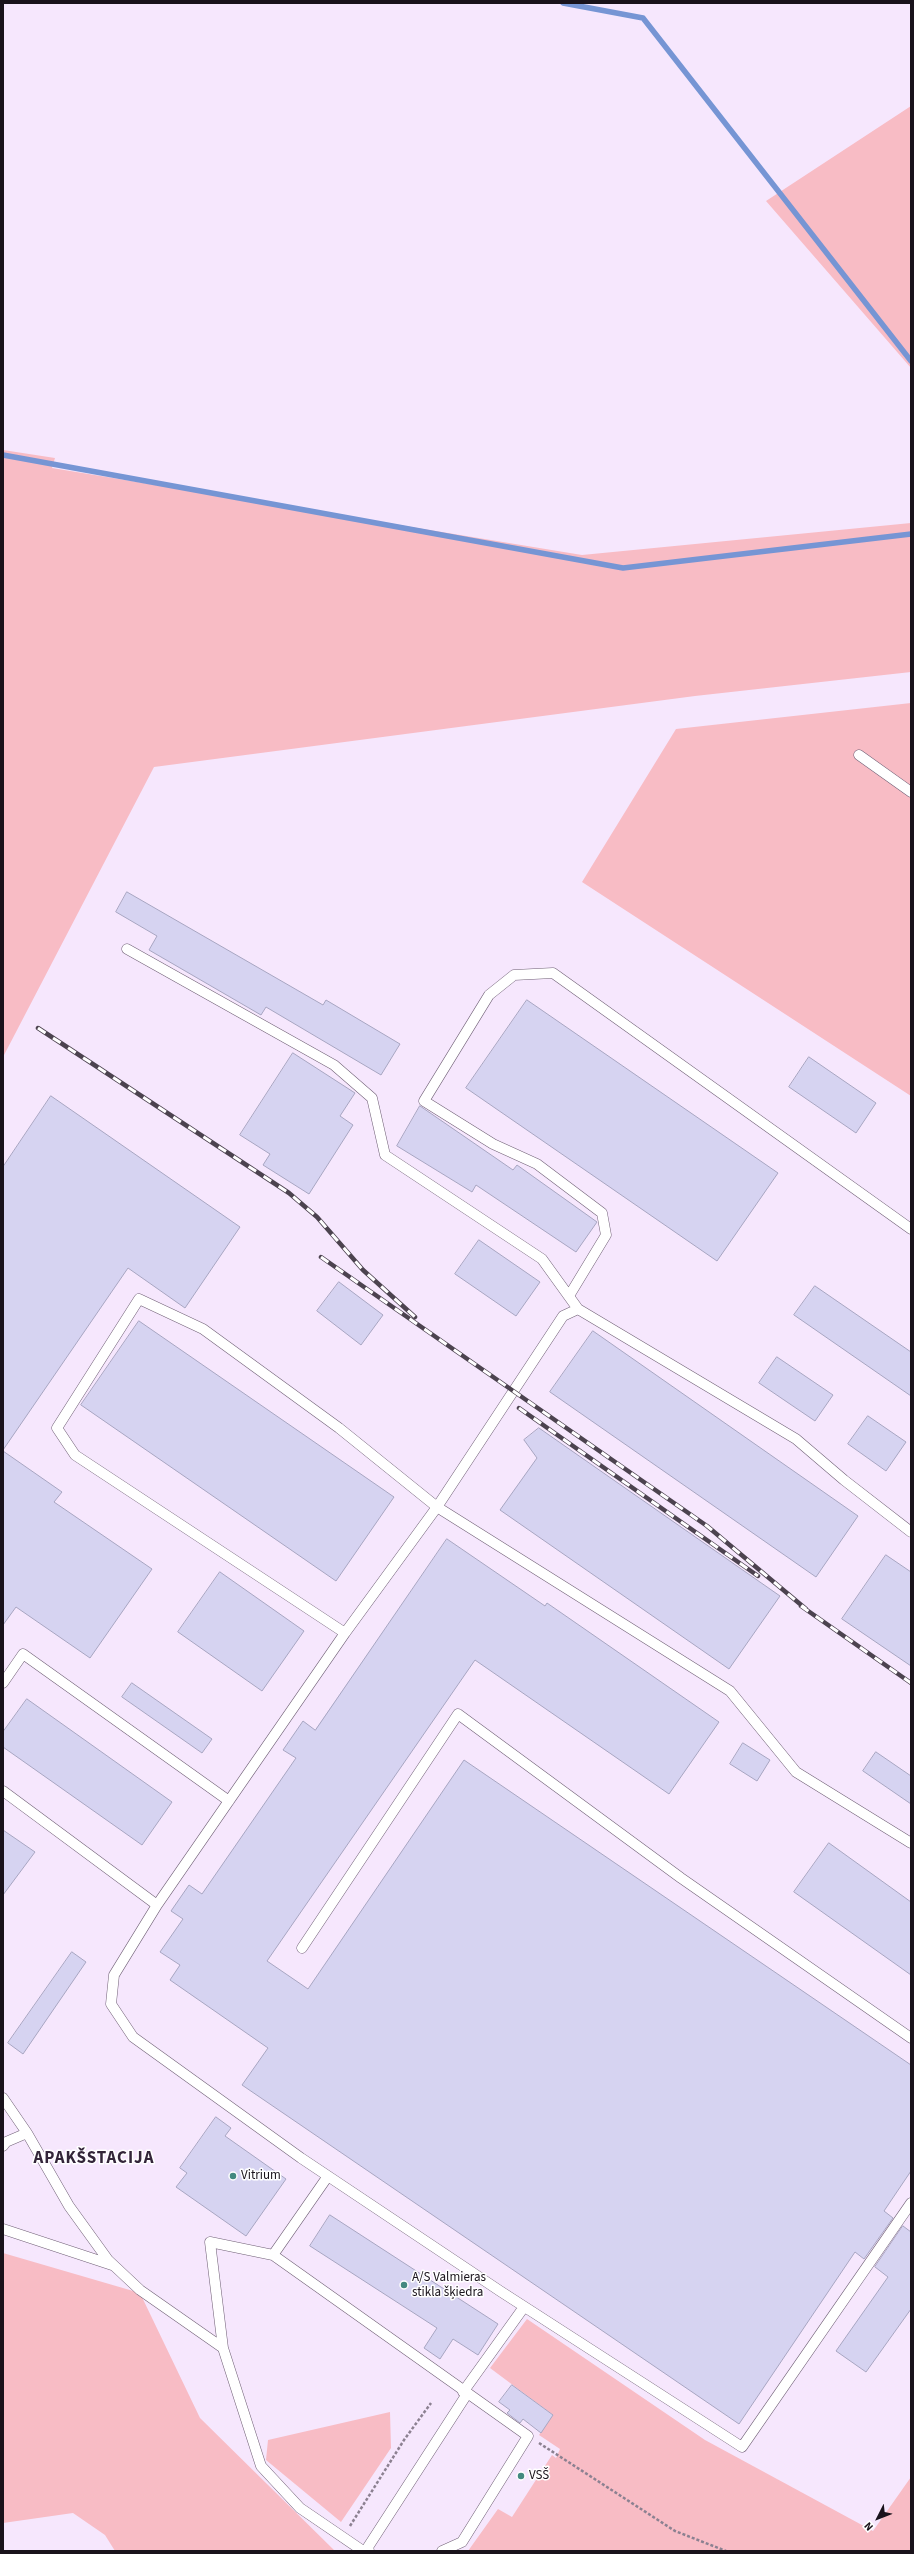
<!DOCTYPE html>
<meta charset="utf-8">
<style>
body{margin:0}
#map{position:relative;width:914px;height:2554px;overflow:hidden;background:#f6e7fd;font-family:"Source Sans 3",sans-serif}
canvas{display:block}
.frame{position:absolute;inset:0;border:4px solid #19121b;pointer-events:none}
.north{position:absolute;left:858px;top:2498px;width:40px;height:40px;-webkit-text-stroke:3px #fff;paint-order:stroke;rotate:228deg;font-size:11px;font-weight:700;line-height:16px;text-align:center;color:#19121b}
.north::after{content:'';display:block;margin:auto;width:14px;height:18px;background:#19121b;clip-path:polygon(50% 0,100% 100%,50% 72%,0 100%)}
</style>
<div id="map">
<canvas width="914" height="2554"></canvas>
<div class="frame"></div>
<div class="north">N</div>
</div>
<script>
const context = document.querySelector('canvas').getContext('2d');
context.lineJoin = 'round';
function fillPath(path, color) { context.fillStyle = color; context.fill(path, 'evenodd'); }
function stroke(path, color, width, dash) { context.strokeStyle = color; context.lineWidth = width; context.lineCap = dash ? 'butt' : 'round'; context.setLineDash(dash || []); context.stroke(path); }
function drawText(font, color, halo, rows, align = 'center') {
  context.font = font + ' "Source Sans 3",sans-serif'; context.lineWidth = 3; context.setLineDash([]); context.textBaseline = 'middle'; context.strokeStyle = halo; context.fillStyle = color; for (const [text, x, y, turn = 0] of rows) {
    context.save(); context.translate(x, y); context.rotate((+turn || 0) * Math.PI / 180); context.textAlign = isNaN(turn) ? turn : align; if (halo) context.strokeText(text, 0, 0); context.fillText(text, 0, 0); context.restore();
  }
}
const green = new Path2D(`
 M911 106V368L766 201Z
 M3 450 55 458 52 468 582 555 911 523V672L695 696 154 767 3 1057Z
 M911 703V1096L582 882 676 729Z
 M3 2253 140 2293 200 2418 335 2551H115L105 2535 73 2513 3 2523Z
 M527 2319 705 2440 873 2531 911 2477V2551H468L498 2509 512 2517 552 2455 556 2458 560 2449 539 2435 553 2415 490 2368Z
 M390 2412 391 2448 341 2522 266 2460 268 2440Z`);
const stream = new Path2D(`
 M563 3 643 18 911 361
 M3 455 623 568 911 534`);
const building = new Path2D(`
 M127 892 323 1005 326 1000 400 1044 381 1075 266 1007 261 1015 149 950 157 936 116 912Z
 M527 1000 778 1173 717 1261 466 1088Z
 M293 1053 355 1093 340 1116 353 1125 309 1194 263 1165 270 1154 240 1135Z
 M809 1057 876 1103 856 1133 789 1087Z
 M51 1096 240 1227 185 1308 128 1268 3 1450V1167Z
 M420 1106 513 1170 517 1165 597 1222 576 1252 476 1185 472 1192 397 1146Z
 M479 1240 540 1282 516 1316 455 1274Z
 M339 1282 383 1315 361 1345 317 1311Z
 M815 1286 911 1352V1396L794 1315Z
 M139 1321 394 1497 336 1581 81 1405Z
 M593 1331 858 1516 816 1577 550 1392Z
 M777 1357 833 1395 815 1421 759 1383Z
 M868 1416 906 1442 886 1471 848 1444Z
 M539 1428 780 1596 729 1669 500 1510 537 1458 524 1440Z
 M3 1451 62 1492 54 1502 152 1569 90 1658 16 1607 3 1625Z
 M447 1539 545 1606 547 1603 719 1722 669 1794 475 1660 267 1961 308 1989 464 1760 911 2065V2171L884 2211 893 2218 864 2259 855 2252 739 2424 242 2085 268 2048 170 1980 180 1965 160 1952 183 1919 171 1911 189 1885 202 1894 296 1758 283 1750 303 1721 315 1730Z
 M886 1555 911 1572V1666L842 1619Z
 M220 1572 304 1631 262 1691 178 1632Z
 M132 1683 212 1739 202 1753 122 1697Z
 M27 1699 172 1802 142 1845 3 1747V1732Z
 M743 1743 770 1760 757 1781 730 1764Z
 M876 1752 911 1776V1804L863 1771Z
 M3 1830 35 1852 3 1895Z
 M829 1843 911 1902V1975L794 1892Z
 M72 1952 86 1962 23 2054 8 2043Z
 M216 2117 231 2128 225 2136 286 2179 246 2236 176 2187 187 2173 180 2168Z
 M330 2215 498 2324 478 2355 453 2339 440 2359 424 2348 437 2328 310 2246Z
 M903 2226 911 2232V2309L866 2372 836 2351 888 2277 875 2267Z
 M512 2385 553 2415 541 2433 523 2419 520 2423 507 2413 510 2410 499 2402Z`);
const path = new Path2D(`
 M539 2443 675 2531 726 2551
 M350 2526 404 2440 431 2403`);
const service = new Path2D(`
 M859 755 911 792
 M127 949 334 1065 372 1098 385 1155 542 1259 578 1309
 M569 1296 606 1235 602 1213 537 1164 493 1144 424 1101 489 995 514 975 553 973 911 1229
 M345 1633 75 1455 57 1428 139 1299 203 1329 339 1428 437 1507 563 1316 578 1309 796 1439 844 1480 911 1532
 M3 1683 23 1654 229 1801
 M3 1791 157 1905
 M911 1843 796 1772 730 1691 437 1507 345 1633 157 1905 114 1975 111 2004 133 2037 301 2158 500 2291 742 2447 911 2203
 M302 1948 458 1714 681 1878 911 2038
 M3 2098 27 2133 69 2206 108 2260 140 2290 223 2348
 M3 2146 6 2142 27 2133
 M3 2229 112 2265
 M273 2255 328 2176
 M463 2392 524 2307
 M363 2551 300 2508 261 2466 223 2348 210 2242 273 2255 528 2436 462 2542 442 2551
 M369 2551 368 2547 467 2394`);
const rail = new Path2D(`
 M38 1028 289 1193 317 1217 363 1270 415 1317
 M321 1257 707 1526 806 1609
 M519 1408 758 1576
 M801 1606 911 1683`);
const markers = [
 [233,2176,4,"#438980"],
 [404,2285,4,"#438980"],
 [521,2476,4,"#438980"]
];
const poiNames = [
 ["Vitrium",241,2176],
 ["A/S Valmieras",412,2278],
 ["stikla šķiedra",412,2293],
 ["VSŠ",529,2476]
];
const districtNames = [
 ["APAKŠSTACIJA",94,2159]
];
fillPath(green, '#f8bcc5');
stroke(stream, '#7695d4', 5.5);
fillPath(building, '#d6d3f1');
stroke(building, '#a7a5c1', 1);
stroke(service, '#706076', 11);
stroke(path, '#8c8191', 2.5, [3, 2]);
stroke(service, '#fff', 10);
stroke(rail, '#4c434f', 4.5);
stroke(rail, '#fff', 3, [9]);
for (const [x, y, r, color] of markers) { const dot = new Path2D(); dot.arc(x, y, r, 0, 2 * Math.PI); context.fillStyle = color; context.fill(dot); stroke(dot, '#fff', 1.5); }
drawText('13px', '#19121b', '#fff', poiNames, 'left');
context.letterSpacing = '1px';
drawText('bold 17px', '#332539', '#fff', districtNames);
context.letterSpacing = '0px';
</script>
